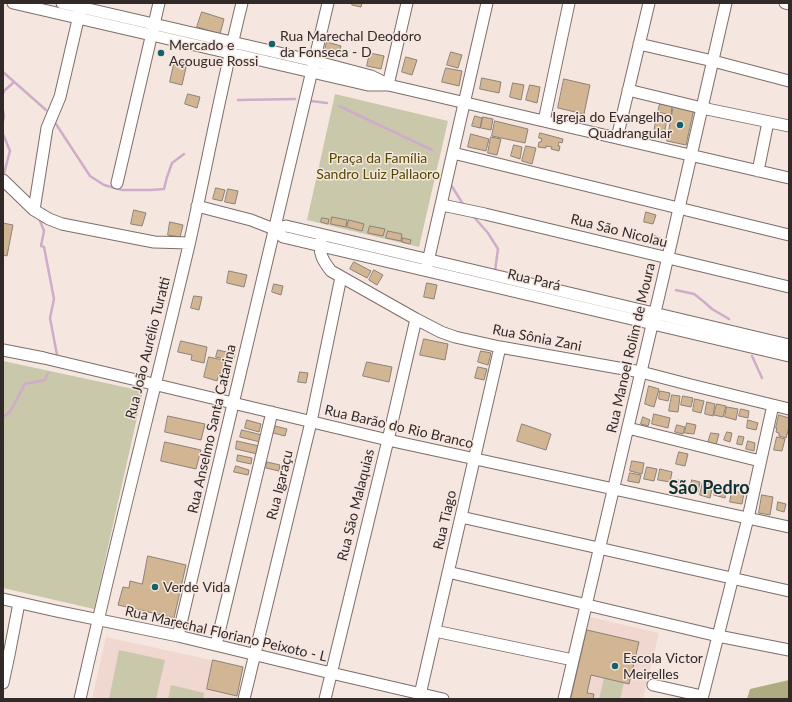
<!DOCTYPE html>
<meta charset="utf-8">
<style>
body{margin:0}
#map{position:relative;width:792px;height:702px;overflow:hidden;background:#f6e6e0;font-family:Lato,sans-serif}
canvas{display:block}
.frame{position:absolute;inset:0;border:4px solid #312a29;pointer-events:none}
</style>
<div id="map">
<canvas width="792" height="702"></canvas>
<div class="frame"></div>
</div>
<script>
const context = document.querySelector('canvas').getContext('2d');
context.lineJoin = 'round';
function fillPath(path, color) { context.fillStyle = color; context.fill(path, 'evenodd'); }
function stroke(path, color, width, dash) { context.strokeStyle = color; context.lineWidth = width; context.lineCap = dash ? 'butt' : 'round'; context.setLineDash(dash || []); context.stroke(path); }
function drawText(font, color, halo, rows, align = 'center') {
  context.font = font + ' Lato,sans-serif'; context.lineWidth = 3; context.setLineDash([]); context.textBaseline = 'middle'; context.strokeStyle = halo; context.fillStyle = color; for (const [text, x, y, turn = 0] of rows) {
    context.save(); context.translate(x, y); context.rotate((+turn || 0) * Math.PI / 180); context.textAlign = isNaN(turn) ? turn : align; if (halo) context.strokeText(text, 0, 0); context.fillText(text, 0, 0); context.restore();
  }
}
const built = new Path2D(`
 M590 617 659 633 643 699H571Z
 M106 637 243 667 236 699H92Z`);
const green = new Path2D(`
 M335 94 448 121 419 247 307 220Z
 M3 361 143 391 94 609 3 588Z
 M119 650 165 660 156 699H109Z
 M604 678 624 683 620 699H599Z
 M171 685 204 693 203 699H168Z`);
const forest = new Path2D(`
 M789 680V699H747L750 689Z`);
const stream = new Path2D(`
 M3 72 46 110
 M3 94 4 91 14 82
 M238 100 295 99
 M311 101 327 103
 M339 106 432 150
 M3 110 4 117 3 121
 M56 124 90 176 104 185 122 190H151L164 189 167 177 172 163 184 154
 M3 134 10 151 3 177
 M451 185 463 204
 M473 216 488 233 498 249 495 271
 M39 218 44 231 41 246 44 247 54 299 50 318 57 355
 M676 290 694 294 703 301 712 309 729 319
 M752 356 762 378
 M3 418 11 410 25 384 45 380 48 373
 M3 440V441`);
const building = new Path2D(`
 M353 3H362L361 7 352 5Z
 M202 12 224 19 220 34 197 27Z
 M327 42 341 46 339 53 325 50Z
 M451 52 462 55 458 68 447 65Z
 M370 53 384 56 381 69 367 66Z
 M406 57 417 60 412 75 402 72Z
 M175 60 187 63 182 85 170 82Z
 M446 68 462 71 459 86 442 82Z
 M482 78 501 82 499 93 480 89Z
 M564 79 590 85 584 114 558 108Z
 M513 83 524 85 521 100 510 97Z
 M530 85 540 87 537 103 526 100Z
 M188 94 200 97 197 108 185 104Z
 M660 104 672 106 671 115 658 112Z
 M674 105 694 109 686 145 667 141Z
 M475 116 482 118 480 128 472 126Z
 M483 117 493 119 491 130 481 128Z
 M657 117 667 119 664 135 654 132Z
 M495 121 528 129 525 143 492 136Z
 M540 133 563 139 562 143 559 142 558 146H560L559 151 551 149 552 147 546 146V148L538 147 539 142H541L542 139 539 138Z
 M471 134 489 139 486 151 468 147Z
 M491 137 501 139 497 155 488 153Z
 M514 145 522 147 520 159 511 156Z
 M526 146 536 148 532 164 522 161Z
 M216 188 225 190 222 201 213 199Z
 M228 189 238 191 235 204 225 202Z
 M134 210 146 213 142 226 131 224Z
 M646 212 656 215 653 224 644 222Z
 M332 217 347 220 346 227 331 224Z
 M322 218 329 219 328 224 321 222Z
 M349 220 364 224 362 231 347 227Z
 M170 222 183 225 180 237 168 235Z
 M3 223 13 225 7 256 3 255Z
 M370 226 385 229 383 236 368 233Z
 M388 231 402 234 401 241 386 238Z
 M653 235 663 239 661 246 650 242Z
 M403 238 411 240 410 244 402 242Z
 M354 262 371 271 367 278 350 269Z
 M374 270 383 275 377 285 369 280Z
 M229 271 247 275 244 287 227 283Z
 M427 283 437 285 434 299 424 297Z
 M274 284 283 286 281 295 272 292Z
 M194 296 202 297 199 310 191 308Z
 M424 339 448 344 445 360 420 355Z
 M181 341 207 347 204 363 191 360 192 355 178 352Z
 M218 350 235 354 233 361 216 357Z
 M481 351 491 353 488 365 478 362Z
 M209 357 227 361 224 374 219 373 217 381 204 377Z
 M367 362 392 367 389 382 363 376Z
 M478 367 487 369 484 380 475 378Z
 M300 372 308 373 306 383 298 382Z
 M649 386 659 389 654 407 645 404Z
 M660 391 670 393 668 401 659 399Z
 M672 395 680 396 678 412 669 411Z
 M683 396 693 398 691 407 681 405Z
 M695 399 704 401 701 413 693 411Z
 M707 402 715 404 713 416 705 414Z
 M717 404 726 406 723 417 714 415Z
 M727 407 738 409 736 420 725 417Z
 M741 409 749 411 748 418 739 416Z
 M654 414 670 418 668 428 652 424Z
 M779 415 789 418V427L786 438 779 436V433L776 432 777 428H776Z
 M168 416 205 424 201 440 165 432Z
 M643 417 650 420 648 426 641 424Z
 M247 420 261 424 259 432 245 428Z
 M748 420 758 423 756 430 747 428Z
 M687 423 696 425 694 434 685 433Z
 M522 424 551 434 546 450 517 441Z
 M677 425 685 427 683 434 675 432Z
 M275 426 287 429 285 436 273 433Z
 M242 430 262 435 260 442 240 437Z
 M727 432 732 433 730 442 724 440Z
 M711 433 719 434 716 445 708 443Z
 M739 436 744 437 742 445 737 444Z
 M777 437 785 439 782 451 774 450Z
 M237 441 259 446 257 454 236 449Z
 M748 441 755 443 754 451 746 449Z
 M165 442 201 450 196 469 161 461Z
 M679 452 688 454 685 466 676 464Z
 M238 455 252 458 251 464 237 461Z
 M632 461 644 463 642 474 630 471Z
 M267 462 280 465 279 471 266 468Z
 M236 466 249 470 248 475 234 472Z
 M647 467 657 469 654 481 644 479Z
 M660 469 672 472 670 482 658 480Z
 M630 473 641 475 639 483 628 481Z
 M678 480 685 482 683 492 676 490Z
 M692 480 700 482 698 492 690 491Z
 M703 482 713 485 710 498 700 495Z
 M717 486 727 489 725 498 714 495Z
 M732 491 744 493 742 504 730 502Z
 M762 495 773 497 770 515 759 513Z
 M778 502 786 504 784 512 777 510Z
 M148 556 186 565 174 618 118 605 123 587 129 588 130 581 142 584Z
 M587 630 639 642 629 684 591 675 587 693 594 694 593 699H571Z
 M213 660 243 667 237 696 207 689Z`);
const minor = new Path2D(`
 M13 3 368 85H388L397 87 789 178
 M62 3 314 61 371 76 387 84
 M785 3 789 4
 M639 44 713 61 789 81
 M388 85 407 3
 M628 90 702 108 789 126
 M544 121 569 3
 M617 138 649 3
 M453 153 789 235
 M758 171 768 122
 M3 180 34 210 49 219 62 224 154 242 189 243
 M117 183 159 3
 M442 205 485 214 789 287
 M197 206 251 220 274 229 283 237 789 356
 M34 210 47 128 60 97 80 11
 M274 229 286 226 789 345
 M321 239C318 253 323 261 331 271L416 319 441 332 455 337 500 347 641 372 691 385 789 409
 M427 266 487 3
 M3 350 44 358 388 440 789 527
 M628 428 760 461
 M461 517 789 591
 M448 572 718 636 789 650
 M3 599 56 611 178 636 331 673 443 699
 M435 631 573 660
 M178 636 328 3
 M216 645 272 412
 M3 683 9 655 19 603
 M653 685 702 696
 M80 699C114 547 153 397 189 245 207 165 222 83 242 3
 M244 699 311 422 341 277
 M325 699 388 440 416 319
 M419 699 500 347
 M564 699 664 274 726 3
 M702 699 748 518 773 405`);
const markers = [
 [272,44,4,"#126269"],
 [161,53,4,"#126269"],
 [680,125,4,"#126269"],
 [155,587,4,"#126269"],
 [615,666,4,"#126269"]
];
const poiNames = [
 ["Rua Marechal Deodoro",280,36],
 ["da Fonseca - D",280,52],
 ["Mercado e",169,45],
 ["Açougue Rossi",169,61],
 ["Igreja do Evangelho",672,117,"right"],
 ["Quadrangular",672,133,"right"],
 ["Verde Vida",163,587],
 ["Escola Victor",623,658],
 ["Meirelles",623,674]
];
const parkNames = [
 ["Praça da Família",378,158],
 ["Sandro Luiz Pallaoro",378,174]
];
const streetNames = [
 ["Rua São Nicolau",619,231,14],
 ["Rua Pará",534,280,13],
 ["Rua Sônia Zani",537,338,11],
 ["Rua João Aurélio Turatti",148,348,-76],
 ["Rua Manoel Rolim de Moura",631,348,-77],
 ["Rua Barão do Rio Branco",399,427,13],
 ["Rua Anselmo Santa Catarina",212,429,-77],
 ["Rua Igaraçu",280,485,-76],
 ["Rua São Malaquias",356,505,-76],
 ["Rua Tiago",445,520,-77],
 ["Rua Marechal Floriano Peixoto - L",226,634,13]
];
const districtNames = [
 ["São Pedro",709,488]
];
fillPath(built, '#f0d7d0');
fillPath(green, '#cac8ab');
fillPath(forest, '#afac82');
stroke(stream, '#cfacc9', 2.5);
fillPath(building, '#d2b593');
stroke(building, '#8b8277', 1);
stroke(minor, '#7d6e6a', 13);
stroke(minor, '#fff', 11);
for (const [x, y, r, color] of markers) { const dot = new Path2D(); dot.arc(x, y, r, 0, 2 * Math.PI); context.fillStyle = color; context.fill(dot); stroke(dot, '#f6e6e0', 1.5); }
drawText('14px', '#312a29', '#f6e6e0', poiNames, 'left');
drawText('14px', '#504a00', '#f6e6e0', parkNames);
drawText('14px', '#312a29', '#f6e6e0', streetNames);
drawText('bold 18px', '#0b2f32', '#f6e6e0', districtNames);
</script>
